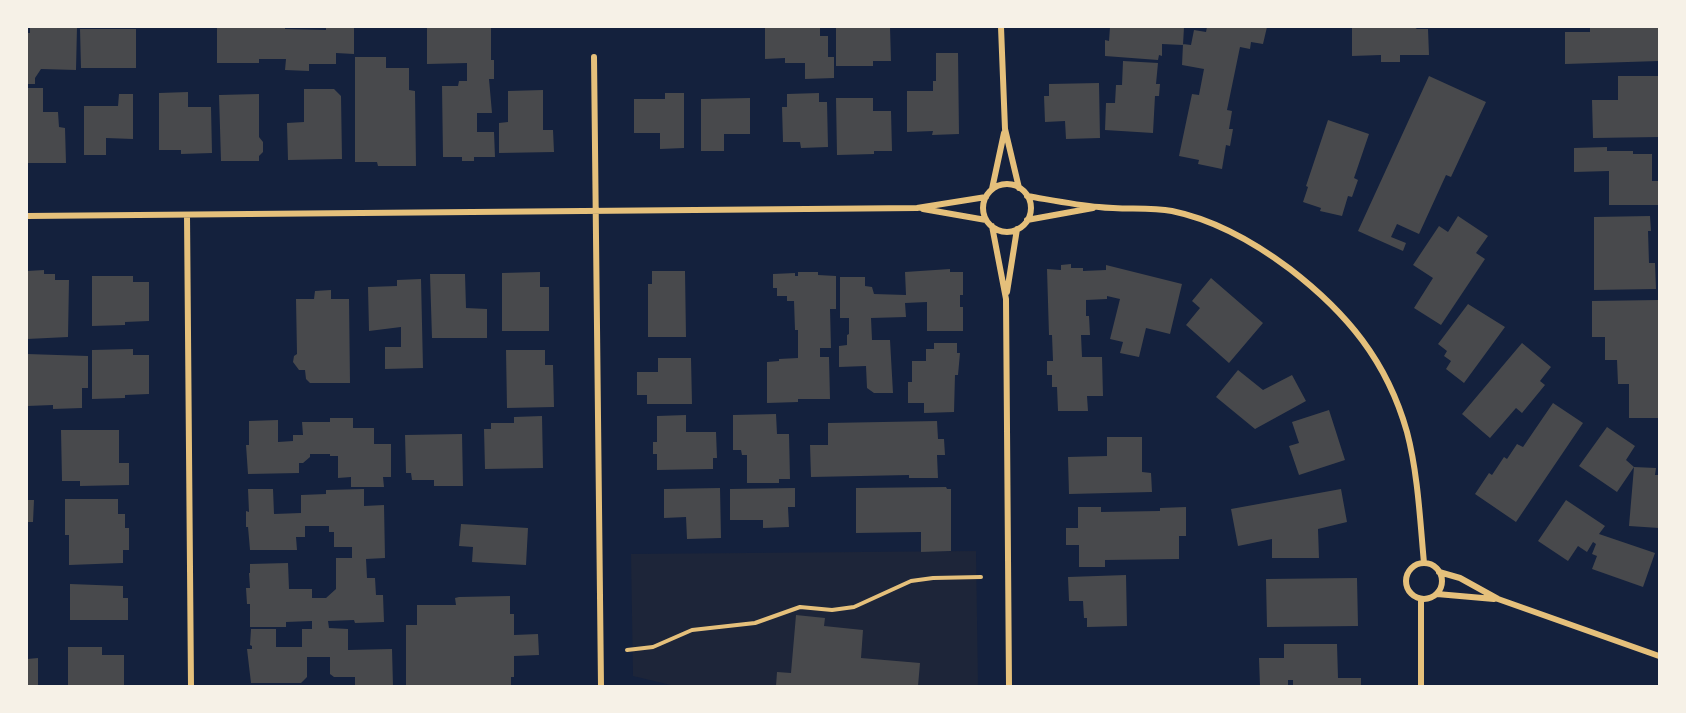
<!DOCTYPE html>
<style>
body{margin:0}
#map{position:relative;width:1686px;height:713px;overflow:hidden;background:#14213d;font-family:Lato,sans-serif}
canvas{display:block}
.frame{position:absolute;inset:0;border:28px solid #f6f1e7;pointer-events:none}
</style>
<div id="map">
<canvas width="1686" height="713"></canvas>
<div class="frame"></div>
</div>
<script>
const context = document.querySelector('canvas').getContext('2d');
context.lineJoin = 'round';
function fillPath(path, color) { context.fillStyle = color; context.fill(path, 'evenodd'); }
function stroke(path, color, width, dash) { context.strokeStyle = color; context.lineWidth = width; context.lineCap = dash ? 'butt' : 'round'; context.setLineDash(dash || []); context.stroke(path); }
const green = new Path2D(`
 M976 551 978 686H675L633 676 631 554Z`);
const building = new Path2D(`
 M30 27H77L76 70 41 69 35 78V84H27V33H30Z
 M217 27H285V29L326 30V27H354V54L336 53V64H309V71L285 70 286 59H259V63H217Z
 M491 27V60H494V79H489L492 113H477V132H494L495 157H474V161H462V157H443L442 86H458L459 81H467V63L427 64V28Z
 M765 27H820V36H828V57H834V78L805 79V63H785V58L765 59Z
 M836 27H890L891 61H873V66H836Z
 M1110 27H1184L1183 45 1162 44V56L1159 55 1158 60 1105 56V40L1109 41Z
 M1207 27H1267L1263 44 1251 42 1250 49 1240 47 1227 110 1232 111 1229 129H1233L1230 146 1226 145 1222 169 1198 164 1199 160 1179 156 1192 94 1199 95 1204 69 1182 65 1183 44 1191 45 1194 30 1206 32Z
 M1352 27H1414L1417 29H1428L1429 55H1400V62H1381V55L1352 56Z
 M1590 27H1659V61L1565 64V32H1590Z
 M80 29H136V68H81Z
 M936 53H958L959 134 932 135 933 131 907 132V91H933V81H936Z
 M355 57H386V68H409V90L415 91 416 166H378L377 162H355Z
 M1123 61 1158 63 1156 84H1160L1159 96H1155L1153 133 1105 130 1106 103H1115L1116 85H1122Z
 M1429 76 1486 102 1451 177 1446 175 1419 234 1397 224 1391 237 1406 243 1403 251 1358 231Z
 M1618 76H1659V137L1593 138 1592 100H1618Z
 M1099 83 1100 138 1066 139 1065 121 1045 122 1044 96H1049V84Z
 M27 88H43V112H58L59 127 65 128 66 163H27Z
 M304 89H334L341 96 342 159 288 160 287 123 304 122Z
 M543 90V130H553L554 152 499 153V123L508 122V91Z
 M188 92V107H211L212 153 181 154V150H159V93Z
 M665 93H684V148L660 149V133H634V99H665Z
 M819 93V102H827L828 147 801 148 800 142H783L782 107H787V94Z
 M119 94H133V139L106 138V155H84V106H118Z
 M259 94V137L263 142V152L259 156V161H221L219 95Z
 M750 98V134H724V151H701V99Z
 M836 98H873V111H891L892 151H874V154L837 155Z
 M1328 120 1369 134 1354 178 1358 180 1352 197 1348 196 1342 216 1320 211 1321 208 1303 202 1308 187 1306 186Z
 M1607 147V151H1633V154H1652V181H1659V205H1609V171L1574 172V148Z
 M1458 216 1488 236 1476 253 1485 259 1441 325 1414 308 1433 278 1413 265 1439 226 1448 232Z
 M1650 216 1651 231H1648L1649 263H1655L1656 289 1594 290V217Z
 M1071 264V268H1083V271L1106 270V265L1182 284 1170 334 1146 328 1139 357 1120 353 1123 342 1110 339 1120 299 1107 296V299L1086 300V316H1089L1090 335H1081L1082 357H1102L1103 396H1087L1088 411H1058L1057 387H1052V375H1047V361H1053L1052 335H1049L1047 269 1061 270V265Z
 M950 269V272H963V295H960V307H963V331H927V302L905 303 906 317 871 318 872 340H890L893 393H874L867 388 866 366 839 367V346L847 345V335L849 334V318H840V277H865V286L872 287 874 294 906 295 905 272Z
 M44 270V274H55V280H69L68 337 27 339V271Z
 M652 271H685L686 337H648V284H652Z
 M540 272V287H549V331H502V273Z
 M798 272H818V275L836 276V309H830L831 348H820V357H829L830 399H798V402L767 403V362L779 361V359L798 358V330H795L794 301H787V296H777V288H773V274L795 273V276H798Z
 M430 274H465L466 308 487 309V338H432Z
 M92 276H133V282H149V321L125 322V325L92 326Z
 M1211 278 1263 323 1229 363 1186 325 1200 308 1192 301Z
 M421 279 423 368 385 369V347H401V327L369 331 368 287 397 286V280Z
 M331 290V299H349L350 383H310L306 379 305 370H299L293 362 294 356 297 354 296 299H314L315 291Z
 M1659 300V418H1629V384H1618L1617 360H1605V337H1592V301Z
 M1468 304 1505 327 1464 383 1446 369 1451 361 1444 356 1447 351 1438 344Z
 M934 343H957V353H960L958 375H955L954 412 924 413V403H908V382H912V361H926V349H934Z
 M1522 343 1551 367 1540 381 1545 385 1522 413 1516 408 1490 438 1462 414Z
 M133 349V355H149V394L125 395V398L92 399V350Z
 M506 350H545V365H553L554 407 507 408Z
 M27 354 88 356V388H82V408L53 409V405L27 406Z
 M658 358H691L692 404H647V395H637V372H658Z
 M1238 370 1263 390 1292 375 1306 401 1255 429 1216 397Z
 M1553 403 1583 423 1516 522 1475 494 1489 473 1492 475 1504 457 1507 459 1517 444 1523 447Z
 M1329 410 1345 460 1299 475 1289 446 1299 443 1292 422Z
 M776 414 777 434H789L790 479H779V483H747V455H742L741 450H733V415Z
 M686 415V432H716L717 458H713V469L657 470V454H653V442H657V416Z
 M542 416 543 468 485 469 484 429H491V423H514V417Z
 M330 418H353V428H374V444H391V477H383L384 487H351V477L338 478V456H330V454H310V457L303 463H299V473L248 474 246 445H249V421L278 420V442L293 441V435H303L302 422H330Z
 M937 421 938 439H944L945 455H937L938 478H909V475L811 477 810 445H828V423Z
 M1607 427 1635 446 1626 460 1634 467 1656 468 1655 475H1659V528L1629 526 1634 467 1617 492 1579 466Z
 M61 430H119V463H129V485L80 486V481H62Z
 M462 434 463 486H434V480H412L411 473H406L405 435Z
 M1107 437H1142V472L1151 473 1152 492 1069 494 1068 457 1107 456Z
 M946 487 947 489H951V551L921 552V532L856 533V488Z
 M720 488 721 538 687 539 686 517 664 518V489Z
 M795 488V507H788L789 527 763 528V520H730V489Z
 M248 489H273L274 514 301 513V495L326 494V490L364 489V506L384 505 385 558 366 559 367 578H375L376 595H383L384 622 355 623 354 620 328 621 329 628 348 629V650L392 649 393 686H355V677H334L330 674V657H307V677L301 683H251L247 649H252V646L250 645 251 629H276V647H302V629H312V621L286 622V627H250V604H247L246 588H250L249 573H250V564L288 563 289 589H312V598H326L336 589V558H352V547H334V532H329V526H305V537H296L297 550H250L248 527H246V511L249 512Z
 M1341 489 1347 522 1318 529 1319 558H1272V539L1238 546 1231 509Z
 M65 499H118V514H125V528H129V550H123V563L69 565V535H65Z
 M27 500H34L33 522H27Z
 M1566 500 1605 526 1599 534 1655 553 1643 587 1592 569 1597 556 1592 554 1596 544 1593 542 1587 552 1578 546 1568 561 1538 541Z
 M1078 507H1101V512L1160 511V508L1186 507V536H1179V559L1105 560V567H1079V545H1066V528H1078Z
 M461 524 528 528 526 565 472 562 473 547 459 546Z
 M1126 575 1127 626 1087 627V618H1084L1083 601H1069L1068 577Z
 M1357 578 1358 626 1267 627 1266 579Z
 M70 584 123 586V598H128V620H70Z
 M510 596V614H514V635L538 634 539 655 514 656V677H511V686L406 685V625H417V605H456L455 598 459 597Z
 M796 615 825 618 824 626 863 630 861 658 920 663 918 686H776L777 672 791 673Z
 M1284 644H1337L1338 678H1361V686H1293V680H1288V686H1260L1259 658H1284Z
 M68 647H102V655H124V686H68Z
 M38 658V685H27V659Z`);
const path = new Path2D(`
 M627 650 653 647 692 630 755 623 800 607 832 610 854 607 911 581 933 578 981 577`);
const minor = new Path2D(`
 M1001 27 1005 129 1019 188
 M594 57 601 686
 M983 208a24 24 0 1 1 48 0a24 24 0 1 1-48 0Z
 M992 189 1004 133
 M1027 196C1051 200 1075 205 1099 207 1123 210 1149 207 1172 211 1216 220 1254 242 1290 269 1347 313 1387 361 1407 432 1418 474 1420 520 1424 563
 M923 209 986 220
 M187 215 191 686
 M27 216 917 208 986 197
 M1027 220 1093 208
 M992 226 1006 299 1009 686
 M1007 292 1017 229
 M1406 581a18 18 0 1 1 36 0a18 18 0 1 1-36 0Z
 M1439 572 1460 578 1498 599 1659 656
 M1437 594 1494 599
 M1421 686V599`);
fillPath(green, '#1d2539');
fillPath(building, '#48494c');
stroke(path, '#e5c07b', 4);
stroke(minor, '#e5c07b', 6);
</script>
